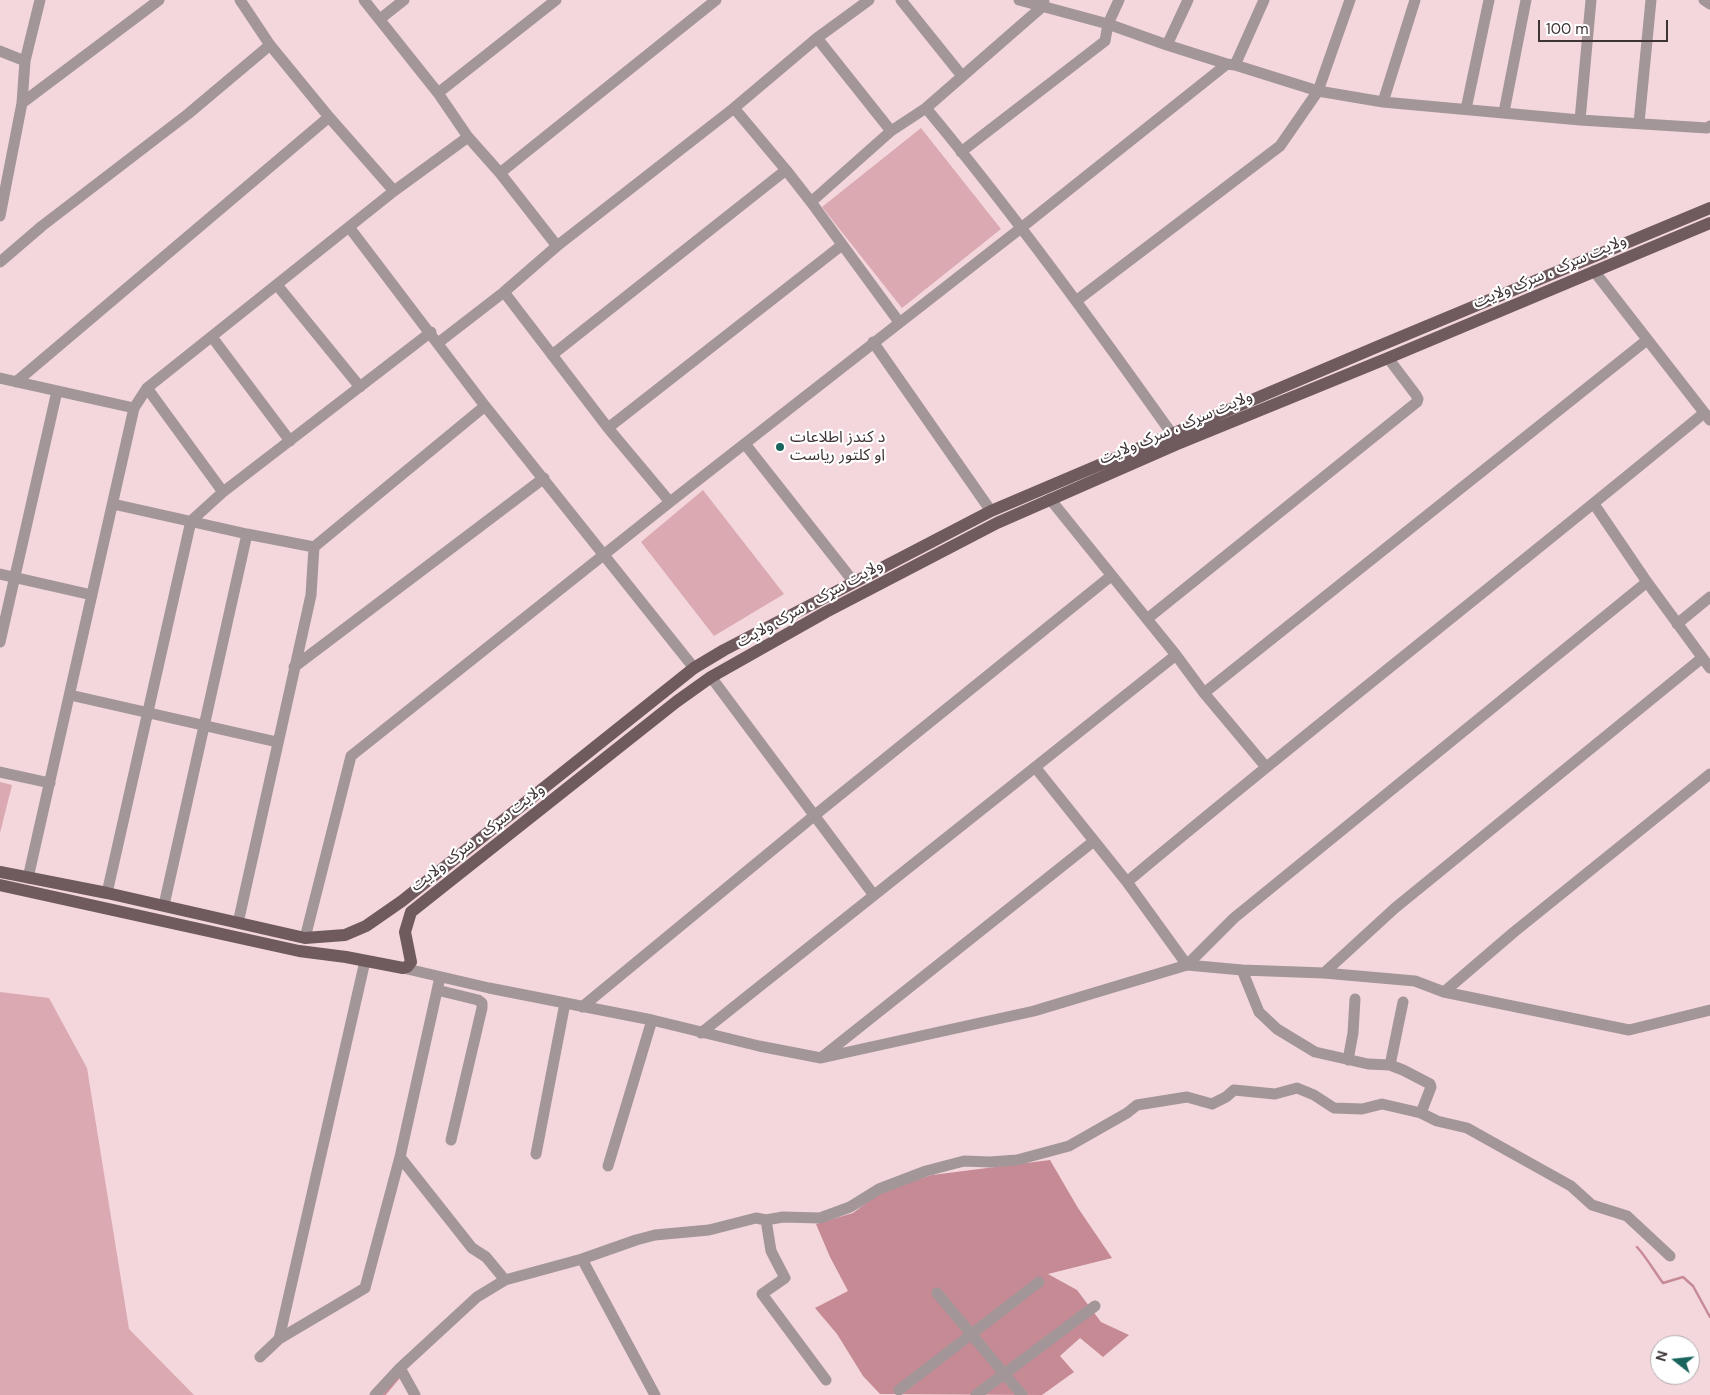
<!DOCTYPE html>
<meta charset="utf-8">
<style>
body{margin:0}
#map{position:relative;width:1710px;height:1395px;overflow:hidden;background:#f4d7dc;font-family:"DM Sans",sans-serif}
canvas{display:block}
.north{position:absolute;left:1650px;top:1335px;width:50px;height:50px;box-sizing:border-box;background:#fff;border:1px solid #b2adae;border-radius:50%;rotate:286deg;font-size:14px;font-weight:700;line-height:20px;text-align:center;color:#3e3335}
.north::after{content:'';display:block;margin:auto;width:18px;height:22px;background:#19655e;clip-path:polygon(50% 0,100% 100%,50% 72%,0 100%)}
.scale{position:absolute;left:1538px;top:20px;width:130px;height:22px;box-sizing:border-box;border:2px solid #3e3335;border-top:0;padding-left:6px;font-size:15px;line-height:18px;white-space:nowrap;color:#3e3335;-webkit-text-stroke:4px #fff;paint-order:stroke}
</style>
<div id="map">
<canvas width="1710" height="1395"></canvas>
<div class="north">N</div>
<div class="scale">100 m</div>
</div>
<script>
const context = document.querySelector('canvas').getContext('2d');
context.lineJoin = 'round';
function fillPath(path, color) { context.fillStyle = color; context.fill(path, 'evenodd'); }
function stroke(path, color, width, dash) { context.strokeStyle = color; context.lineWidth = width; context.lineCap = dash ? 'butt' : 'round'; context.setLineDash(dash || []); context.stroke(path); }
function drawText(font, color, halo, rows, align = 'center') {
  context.font = font + ' "DM Sans","Noto Sans Arabic",sans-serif'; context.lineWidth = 4.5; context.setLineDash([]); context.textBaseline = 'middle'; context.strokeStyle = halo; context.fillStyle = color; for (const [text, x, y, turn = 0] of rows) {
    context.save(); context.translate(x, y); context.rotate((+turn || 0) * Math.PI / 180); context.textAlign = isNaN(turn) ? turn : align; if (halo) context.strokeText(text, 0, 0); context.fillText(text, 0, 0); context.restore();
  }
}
const green = new Path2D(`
 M921 128 1001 229 902 308 822 207Z
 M703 490 784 594 714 636 641 542Z
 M0 782 12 785 0 833Z
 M0 992 49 998 87 1068 129 1329 194 1395H0Z`);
const forest = new Path2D(`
 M1050 1160 1078 1208 1112 1258 1048 1274 1077 1290 1101 1322 1129 1335 1103 1357 1080 1338 1060 1356 1074 1372 1042 1395 880 1394 863 1376 837 1334 815 1308 848 1291 830 1257 816 1224 853 1213 882 1191 932 1175Z`);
const stream = new Path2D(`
 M1637 1247C1647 1258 1654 1271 1663 1283L1683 1277 1693 1286 1710 1317
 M384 1395 400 1376`);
const minor = new Path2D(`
 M240 0 270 45 329 117 394 191
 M364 0 438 93 468 137 500 173 557 246
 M901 0 962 76
 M1019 0 1108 24 1167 45 1227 64 1235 65 1318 91 1383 102 1580 120 1707 128 1710 126
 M1704 0 1710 4
 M380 19 404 0
 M817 38 891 131
 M1167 45 1188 0
 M0 51 25 61
 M1235 65 1264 0
 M438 93 556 0
 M1383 102 1415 0
 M22 103 159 0
 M734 108 786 170 811 202 899 322
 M926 108C1013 213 1093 323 1172 434
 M1466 109 1489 0
 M1504 112 1526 0
 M1580 120 1591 0
 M1639 123 1651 0
 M961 152 1105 41 1108 24 1119 0
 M500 173 716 0
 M811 202 891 131 926 108 1043 6 1044 2
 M0 216 22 103 25 61 40 0
 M349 227 485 406 694 668
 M0 262 42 226 188 114 270 45
 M1594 271 1710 420
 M277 285 360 387
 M1076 301 1280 146 1318 91 1350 0
 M212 337 290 441
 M873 342 991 511
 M438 343 504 292
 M552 355 786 170
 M0 378 134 408
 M16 382 329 117
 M147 388 223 492 431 332
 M608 428 842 245
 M745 444 853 581
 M1050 499 1176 655 1204 693 1266 767
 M670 502 608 428 504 292 557 246 734 108 817 38 869 0
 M113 504 247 534 314 547
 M1594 504 1647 582 1710 668
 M0 574 92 595
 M1147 619 1417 402 1418 399 1416 395 1388 358
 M1677 624 1710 597
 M0 642 57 391
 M294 667 544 478
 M711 677 873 894
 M1204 693 1647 340
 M70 695 277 742
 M1035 767 1127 882 1187 965 1234 918 1647 582
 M0 772 50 783
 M28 878 134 408 147 388 394 191 468 137
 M1127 882C1317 723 1513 571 1704 413
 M107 893 191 521 223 492
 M164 905 247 534
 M238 923 311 595 314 547 485 406
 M305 938 351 756 670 502 1021 228 1227 64
 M403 968 489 988 652 1020 759 1046 821 1058 1034 1011 1187 965 1242 970 1324 973 1415 981 1444 992 1629 1030 1710 1010
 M1242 970 1259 1012 1277 1029 1315 1052 1368 1064 1390 1065 1403 1070 1430 1084 1431 1087 1421 1113
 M1324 973 1395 908 1702 658
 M437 990 478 1000 482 1003V1008L451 1140
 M1444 992 1514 932 1710 774
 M582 1007 815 815 1111 576
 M701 1033 1176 655
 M822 1057 1094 841
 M1348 1060 1353 1033 1355 999
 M1390 1065 1403 1002
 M536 1154 565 1003
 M400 1157 472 1248 486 1257 505 1280
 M608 1166 652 1020
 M766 1220 771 1251 785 1278 762 1294 826 1380
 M582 1259 655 1395
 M937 1293 1022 1395
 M279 1339 365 961
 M260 1357 279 1339 365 1288 400 1157 440 977
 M400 1368 415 1395
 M899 1390 1039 1282
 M375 1395 400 1368 477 1297 505 1280 582 1259 636 1240 655 1235 709 1230 756 1218 766 1220 783 1217 820 1218 850 1207 879 1189 926 1171 964 1161 990 1162 1017 1160 1069 1146 1127 1113 1137 1105 1187 1097 1212 1104 1226 1097 1234 1090 1275 1094 1297 1088 1314 1095 1334 1108 1362 1109 1382 1104 1421 1113 1437 1121 1467 1128 1571 1186 1592 1205 1627 1216 1670 1256
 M976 1395 1095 1306`);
const major = new Path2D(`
 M0 872 107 893 305 938 345 935 366 926 402 901 694 668 724 650 991 511 1379 346 1710 208
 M0 885 299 951 346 957 403 968 407 967 411 962 405 932 411 912 676 702 711 677 826 612 997 523 1175 445 1388 358 1710 223`);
const markers = [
 [780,447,5,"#19655e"]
];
const streetNames = [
 ["ولایت سړک ، سرک ولایت",1550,272,-23],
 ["ولایت سړک ، سرک ولایت",1176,428,-23],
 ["ولایت سړک ، سرک ولایت",810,604,-29],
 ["ولایت سړک ، سرک ولایت",478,838,-38]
];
const poiNames = [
 ["د کندز اطلاعات",790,438],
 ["او کلتور ریاست",790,456]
];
fillPath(green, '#dba9b2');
fillPath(forest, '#c68a95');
stroke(stream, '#c78b97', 2.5);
stroke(minor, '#a39698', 11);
stroke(major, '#6f5a5e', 12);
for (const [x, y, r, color] of markers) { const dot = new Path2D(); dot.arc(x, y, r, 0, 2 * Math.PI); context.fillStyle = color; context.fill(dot); stroke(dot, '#fff', 2); }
drawText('16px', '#3e3335', '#fff', streetNames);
drawText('16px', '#3e3335', '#fff', poiNames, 'left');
</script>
